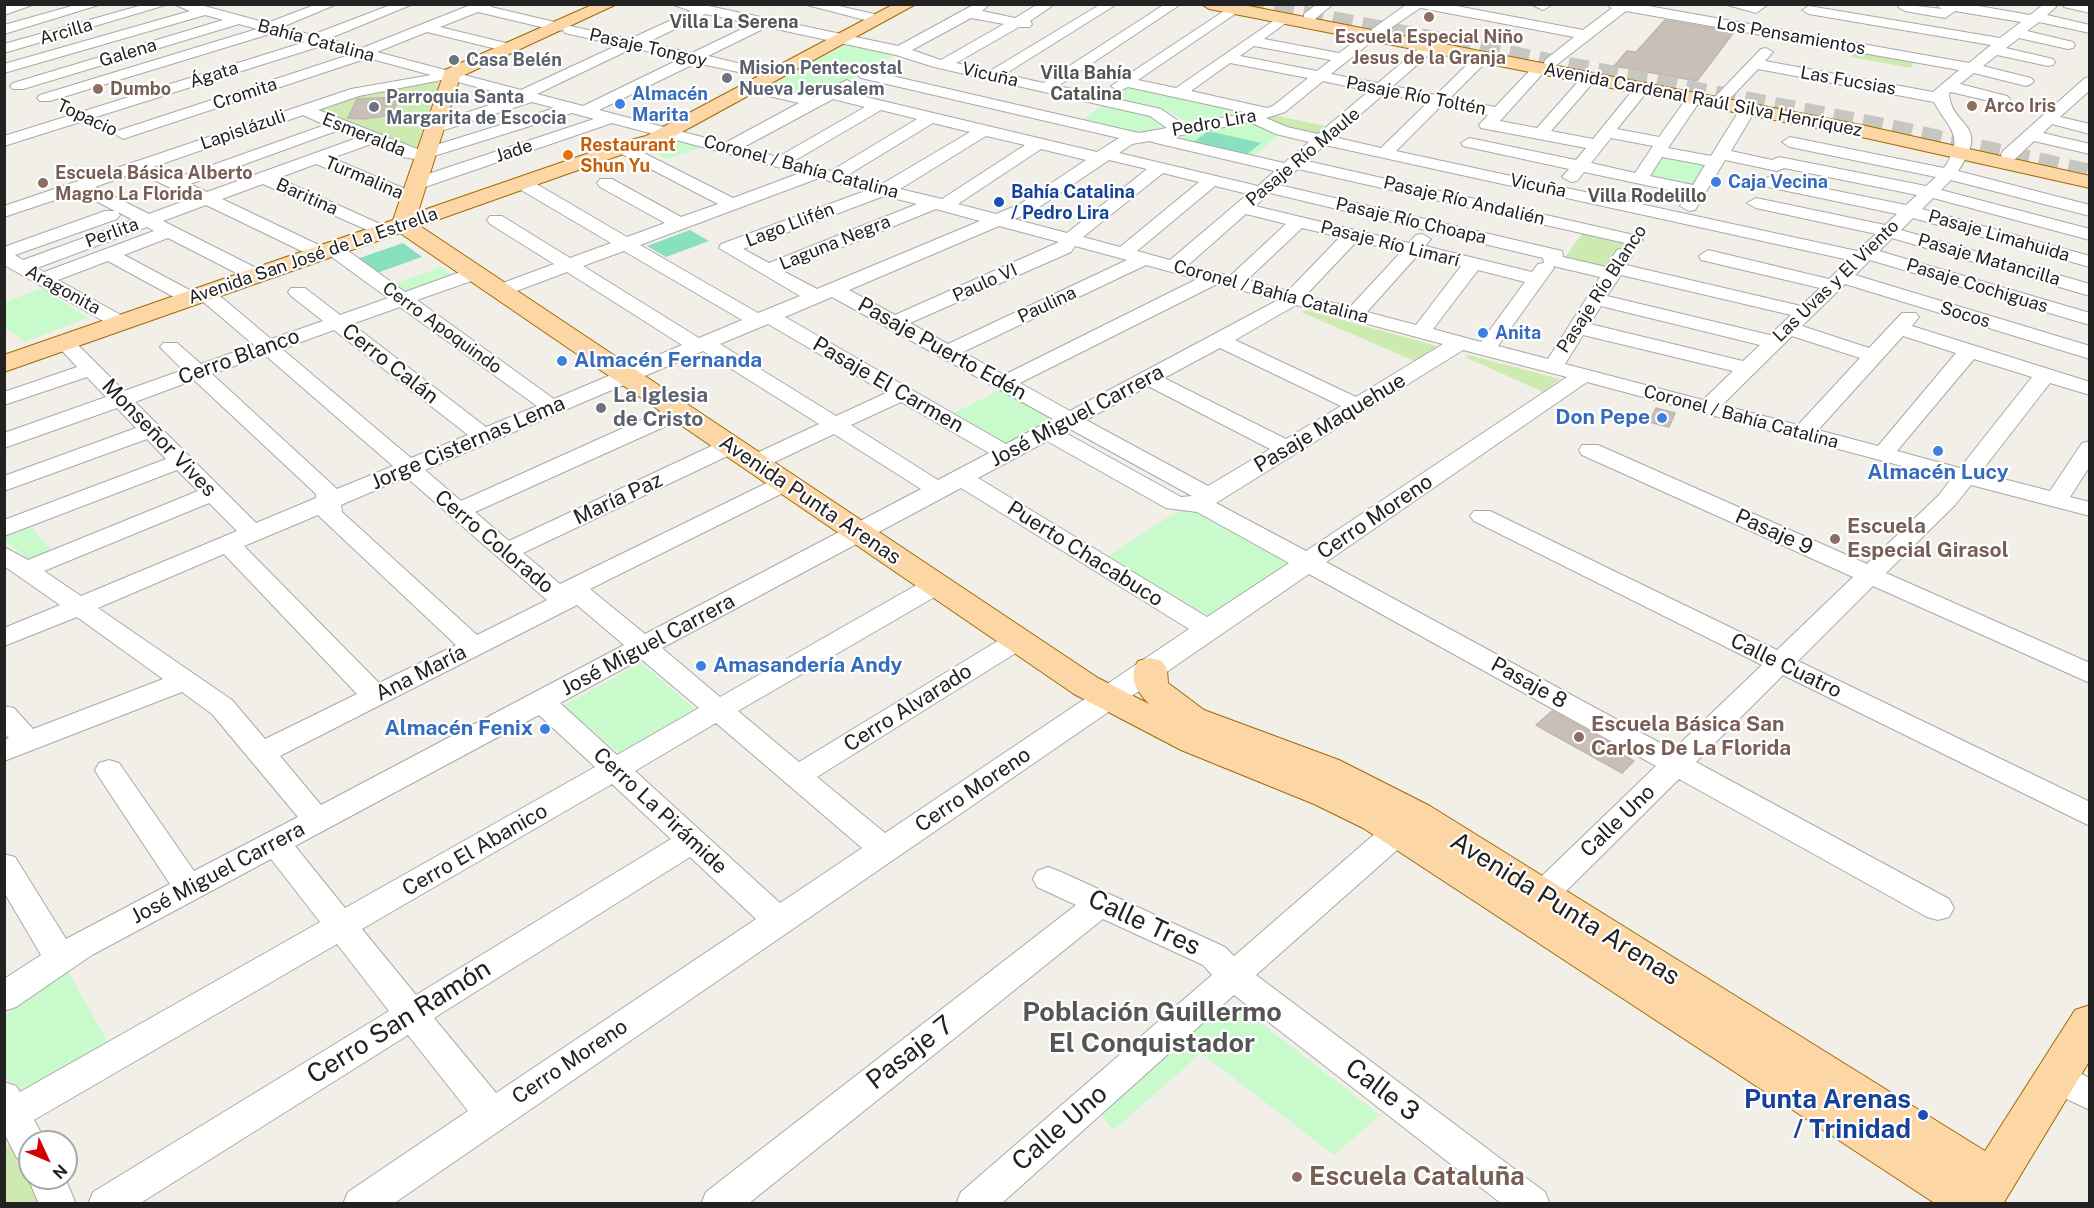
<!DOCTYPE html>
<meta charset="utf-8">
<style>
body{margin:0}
#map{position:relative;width:2094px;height:1208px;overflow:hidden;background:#f2efe9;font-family:"Public Sans",sans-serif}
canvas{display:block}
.frame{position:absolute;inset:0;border:6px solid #222;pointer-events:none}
.north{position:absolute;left:18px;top:1130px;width:60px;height:60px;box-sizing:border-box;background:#fff;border:2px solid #a7a7a7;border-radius:50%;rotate:134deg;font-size:16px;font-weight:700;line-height:24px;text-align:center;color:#222}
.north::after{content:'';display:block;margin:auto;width:21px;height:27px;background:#d40000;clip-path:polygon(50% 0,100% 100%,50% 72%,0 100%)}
</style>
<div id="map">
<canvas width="2094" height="1208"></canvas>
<div class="frame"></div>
<div class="north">N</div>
</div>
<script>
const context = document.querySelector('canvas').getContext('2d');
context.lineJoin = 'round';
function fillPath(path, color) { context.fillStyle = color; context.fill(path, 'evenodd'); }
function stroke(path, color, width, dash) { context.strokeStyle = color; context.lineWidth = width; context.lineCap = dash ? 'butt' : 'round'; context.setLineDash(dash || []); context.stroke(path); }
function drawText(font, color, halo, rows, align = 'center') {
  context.font = font + ' "Public Sans",sans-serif'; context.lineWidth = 4.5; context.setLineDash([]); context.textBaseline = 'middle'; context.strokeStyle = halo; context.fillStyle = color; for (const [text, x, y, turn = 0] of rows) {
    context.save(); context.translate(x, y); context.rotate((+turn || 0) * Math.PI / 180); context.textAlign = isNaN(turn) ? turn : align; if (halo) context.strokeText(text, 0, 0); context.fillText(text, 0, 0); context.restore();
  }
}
const grass = new Path2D(`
 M1857 48 1916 59 1911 68 1851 57Z
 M440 81 416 150 316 111 367 93Z
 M1272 115 1331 127 1326 135 1280 128 1265 118Z
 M1584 231 1628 241 1610 270 1563 260Z
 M1306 310 1444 348 1419 363 1301 312Z
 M1469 355 1560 379 1543 392 1465 357Z
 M11 1143 42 1203 5 1204V1149Z`);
const park = new Path2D(`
 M849 43 897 54 817 99 763 89Z
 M1133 85 1255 111 1187 122 1170 112 1113 98Z
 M1104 104 1154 115 1166 127 1138 133 1080 121Z
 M1251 121 1283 132 1251 158 1159 136Z
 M674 140 701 148 667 159 647 149Z
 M1662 154 1706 163 1692 187 1646 178Z
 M441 267 456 277 405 295 390 285Z
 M43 288 87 318 24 342 5 327V302Z
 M1002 389 1055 418 1003 445 950 415Z
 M1198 510 1290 562 1208 616 1108 556 1178 511Z
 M29 525 55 554 34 563 5 541 4 534Z
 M641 663 695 709 619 753 563 706Z
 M66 968 113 1051 18 1100 5 1075V1015Z
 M1237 1005 1380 1115 1334 1155 1201 1053 1114 1130 1098 1113 1223 1006Z`);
const pitch = new Path2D(`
 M1208 131 1261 143 1245 156 1191 144Z
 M690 230 709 241 666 257 647 246Z
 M403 243 422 257 374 274 354 260Z`);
const building = new Path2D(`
 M1665 20 1734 32 1697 81 1614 66 1627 51 1636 52Z
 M398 97 392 115 364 119 348 118 357 99Z
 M1656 408 1675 413 1669 427 1649 422Z
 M1552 711 1621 749 1618 752 1634 761 1622 773 1536 725Z`);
const highwayTunnel = new Path2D(`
 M1244 4 1899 131 2090 174`);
const minor = new Path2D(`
 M12 4H35L4 15V7Z
 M79 4H102L4 34V25Z
 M146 4H169L4 53V44Z
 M173 4H197L267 23 317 4H337L282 27 312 35 393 4H413L328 39 362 48 473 4H492L491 7 563 24 565 27 570 26 630 39 691 11 671 4H699L898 46 975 4H990L982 11 1015 18 1038 4H1055L1030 21 1032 24 1030 27H1019L956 63 990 71 1101 4H1117L1005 74 1043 83 1165 4H1181L1058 86 1161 109 1184 125 1248 113 1128 87 1119 91 1111 86 1233 5 1238 6V12L1138 80 1176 88 1282 15 1287 16V22L1264 39 1339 53 1407 4H1446L1583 30 1612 8 1605 4H1637L1969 63 1991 45 1809 14 1802 10 1809 6 2000 38 2021 22 1955 11 1945 18 1905 11 1898 7 1900 4 1942 9 1934 4H1967L2030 15 2044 4H2059L2047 15 2090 25V33L2039 22 2027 31 2073 42 2075 45 2073 48 2068 49 2019 38 2006 48 2053 59 2055 62 2053 65 2048 66 1997 55 1983 66 2031 78 2034 81 2031 84 2026 86 1974 73 1960 84 2007 96 2010 99 2007 102 2002 104 1951 92 1949 93C1951 129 1992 121 1958 171L2090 205V216L1951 180 1941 190 2090 229V240L1933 198 1922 209 2090 256V267L1913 218 1901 230 2090 284V296L1892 238 1879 251 2090 313V325L1870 260 1855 275 2090 346V359L1845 284 1802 326 1869 348 1902 313H1916L1919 317 1912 326 2090 382V395L2050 383 1980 473 2050 491 2082 443 2090 441V466L2070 497 2090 502V516L1971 485 1955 505 1886 573 2090 663V683L1873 586 1798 661 2090 802V826L1783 675 1696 762 1949 899 1954 908 1949 917 1938 920 1927 917 1679 779 1542 915 1531 918 1520 915 1515 906 1520 897 1656 766 1309 574 393 1204H343L348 1192 468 1111 408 1035 139 1204H88L93 1192 389 1011 337 944 34 1120 46 1142H30V1163L17 1158 4 1133V1082L16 1086 20 1092 320 922 271 859 92 955 16 1007 4 1011V979L41 955 4 892V854L15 857 66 939 170 884 99 777 95 770 99 763 109 760 119 763 194 871 298 817 212 714 182 692 4 761V740L9 738 4 733V706L14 708 33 729 163 679 77 617 4 646V628L60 605 4 566V547L28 560 198 491 177 470 4 536V520L166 459 147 439 4 491V476L136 428 117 408 4 448V433L106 397 87 377 4 405V392L77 367 55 343 58 339H72L124 391 183 370 160 347 163 343H177L201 364 254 345 201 300 192 305 185 303 108 261 58 280 128 319 131 323 128 327H114L4 265V247L105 211H115L79 192 4 217V206L351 89 431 75 368 58 129 137 123 139 115 134 117 131 352 54 321 46 4 146V136L305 42 273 33 50 101H40L37 98 40 95 257 29 239 24 23 89H13L10 86 13 83 223 20 205 15 4 73V64L190 11ZM1420 8H1421L1574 37 1545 60 1544 64 1535 65 1495 107 1450 98 1488 60 1490 57 1488 54H1478L1436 95 1393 86 1434 50 1436 47 1429 43 1424 44 1378 83 1331 74 1376 38ZM1626 11 1959 70 1933 92 1765 61 1773 52 1766 48 1761 49 1709 103 1711 106H1723L1758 69 1934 102C1949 130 1966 135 1944 168L1790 137 1782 142 1790 147 1936 177 1926 186 1779 157 1772 160 1731 151 1756 109 1748 104 1742 106 1711 156 1668 148 1702 98 1694 93 1689 95 1659 137 1617 129 1650 88 1642 83 1637 85 1593 139 1551 131 1597 78 1589 73 1584 75 1537 128 1500 121 1545 71 1546 67 1555 66ZM478 12 558 31 563 30 565 33 618 45 521 90 377 52 427 32 509 52 514 51 516 48 514 45 440 27ZM706 14 752 24 692 53 646 43ZM971 18 1004 24 941 60 912 50ZM767 27 896 55 934 67 1150 116 1167 128 1139 133 866 70 861 72 858 75 861 78 1119 138 1097 152 845 92 855 85 847 80 813 97 752 83 747 85 744 88 747 91 799 103 725 143 599 110 696 63 762 77 767 76 769 73 767 70 708 56ZM1254 46 1331 60 1317 71 1240 56ZM633 48 680 59 583 106 537 94ZM1230 63 1308 78 1273 106 1267 108 1191 91ZM447 79 514 97 429 125 427 128 429 131H441L532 102 555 108 420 150 318 110 359 96ZM1323 81 1369 91 1318 134 1287 127 1266 118 1285 112ZM1384 94 1428 102 1381 148 1334 137ZM833 99 865 107 778 157 742 148ZM1442 105 1488 115 1479 125 1481 128 1586 148 1576 160 1469 138 1461 143 1463 146 1569 169 1562 177 1571 182 1577 181 1584 172 1688 194 1680 206 1689 211 1695 210 1725 160 1777 171 1784 168 1917 195 1906 205 1768 177 1759 182 1768 187 1897 214 1885 225 1756 198 1747 203 1756 208 1876 234 1857 251 1396 151ZM881 110 917 119 831 171 794 161ZM572 113 594 119 410 180 407 184 410 188H422L612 123 800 173 733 198 628 145H616L614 148 616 151 718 204 681 217 612 179H600L597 183 600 187 665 223 627 237 528 179H516L513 183 516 187 611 243 570 258 502 216H490L487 220 490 224 554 264 492 287 489 291 492 295H506L567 272 682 345 554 399 417 300 480 278 482 274 480 270H466L405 292 340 245 333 243 325 248 222 199 263 184 383 237 392 232 389 228 278 178 316 164 411 203 420 198 417 194 332 158 371 144 402 157 421 160ZM303 115 325 125 176 178 153 167ZM1250 122 1276 134 1309 142 1284 163 1171 137ZM933 123 970 132 882 184 848 175ZM339 130 357 138 207 192 190 184ZM986 136 1025 145 942 199 900 189ZM1611 138 1653 146 1635 173 1591 163ZM1150 141 1156 143 1275 171 1258 186 1119 153 1132 144ZM1325 145 1849 260 1829 279 1708 250 1699 256 1701 260 1820 288 1801 306 1626 265 1633 254 1624 248 1617 250 1606 267 1563 257 1562 251 1279 185 1298 169 1634 245 1643 240 1634 235 1307 161ZM1041 149 1086 160 1020 204 996 214 958 204ZM1662 157 1705 165 1693 185 1650 176ZM1109 160 1147 169 1067 233 1014 219 1032 212ZM137 172 192 198 149 214 95 187ZM1163 173 1199 182 1120 247 1083 237ZM819 178 865 191 721 244 719 248 800 296 758 313 640 245ZM1215 186 1248 194 1170 260 1137 251ZM1270 193 1543 258 1544 263 1538 264 1532 272 1425 246 1431 239 1422 234 1416 235 1409 243 1255 206ZM884 196 917 204 769 263 743 249ZM206 205 314 257 321 259 329 255 388 298 340 315 305 288H291L288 292 291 296 323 321 271 339 213 290 206 288 197 294 124 255 168 238 250 280H264L266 276 264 272 163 221ZM936 209 980 221 817 289 783 271ZM118 212 133 220 23 260 15 255 117 219 120 215ZM1246 214 1286 224 1230 276 1188 265ZM999 226 1059 242 895 315 849 290ZM147 227 154 231 44 272 37 268ZM1302 228 1340 237 1288 291 1247 280ZM1357 241 1401 252 1350 307 1305 296ZM1075 246 1127 260 948 344 910 323 1071 252ZM624 251 742 320 699 338 583 266ZM1417 256 1461 266 1416 325 1367 312ZM1146 265 1197 279 1004 375 963 352ZM1553 266 1600 277 1548 359 1498 346 1554 268ZM1478 270 1525 282 1481 342 1433 329ZM1621 275 1791 315 1770 335 1607 296ZM1217 284 1278 300 1070 411 1020 383ZM832 297 1053 419 1006 444 785 317ZM1296 305 1443 344 1356 397 1235 340ZM1601 306 1760 345 1743 361 1590 324ZM400 307 537 406 486 427 352 324ZM768 324 886 393 836 416 720 344ZM334 330 468 435 411 458 282 349ZM1583 335 1733 371 1703 400 1565 364ZM1792 336 1860 358 1798 425 1722 405ZM1903 336 1956 353 1878 446 1818 430ZM1220 348 1341 406 1286 439 1164 378ZM1463 350 1567 377 1306 551 1216 503ZM703 351 819 424 746 458 743 463 746 468H762L834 434 921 489 645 634 590 589 793 488 797 483 793 478H777L560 584 523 553 738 451 741 446 738 441H722L509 541 475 512 686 417 689 412 686 407H670L461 501 425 470ZM265 355 393 466 337 489 212 374ZM1974 359 2032 377 1960 468 1897 451ZM194 380 316 494V498L256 523 135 402ZM1587 382 1951 479 1939 495 1867 564 1598 445H1582L1579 450 1582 455 1853 577 1777 650 1490 511H1474L1470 516 1474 521 1762 665 1673 750 1326 562ZM1148 386 1270 449 1208 486 1086 420ZM901 402 989 453 938 480 851 425ZM1070 429 1192 496 1181 497 1064 432ZM1047 441 1166 508 1197 512 1289 563 1207 617 978 478ZM406 477 547 600 477 635 342 512 341 505ZM961 488 1189 629 885 833 817 777 1027 646 1031 640 1027 634 1018 632 1009 634 799 762 738 711 945 591 949 585 945 579 936 577 927 579 720 697 662 648ZM209 503 237 531 81 596 44 571ZM318 515 322 519 456 645 379 683 244 546ZM224 554 357 694 265 739 232 700 98 608ZM577 605 624 645 321 805 280 756ZM641 659 699 708 617 755 560 703ZM539 715 595 767 345 908 295 846ZM716 723 862 848 780 903 635 771ZM612 784 671 839 416 995 362 929ZM690 857 756 919 496 1093 434 1018Z
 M803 4H830L874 14 876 17 869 21Z
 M1317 4H1333L1314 20H1304V14Z
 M1530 4H1549L1550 6 1543 10Z
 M1724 4H1769L1756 13Z
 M2063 4 2090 5V13L2064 7Z
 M2090 77V90L2060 117 2090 124V134L2052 124 2043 133 2090 144V154L2034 141 2015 159H2003L2001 155 2003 151 2085 78Z
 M1411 809 1422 812 1426 820 1422 828 1256 975 1545 1192 1550 1204H1502L1234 995 1001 1204H956L961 1192 1212 975 1203 965 1103 919 748 1204H701L706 1192 1076 905 1037 887 1033 879 1037 871 1048 867 1059 871 1225 947 1234 956 1400 812Z
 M2055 1062 2090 1078V1110L2043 1088 2038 1077 2043 1066Z
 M30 1173V1178H65L76 1204H39L28 1178Z`);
const major = new Path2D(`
 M594 4H617L460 77 418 212 615 144 646 136 894 4H916L660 144 629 152 420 226 1098 678 1149 704C1136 691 1128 677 1138 661L1150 658 1162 661 1167 669 1168 683 1204 710 1339 760 1430 806 1985 1151 2075 1010 2090 1005V1060L2003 1204H1936L1363 828 1314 804 1181 750 1074 694 400 233 4 372V355L393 220 445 70Z
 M1201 4H1238L1866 126 2090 176V188L1866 138 1209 9Z`);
const markers = [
 [1429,17,6,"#8d6e63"],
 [454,60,6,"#6b7280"],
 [727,78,6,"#6b7280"],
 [98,89,6,"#8d6e63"],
 [620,104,6,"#3f7fe0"],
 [1972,106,6,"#8d6e63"],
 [374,107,6,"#6b7280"],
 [568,155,6,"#e8710a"],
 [1716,182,6,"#3f7fe0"],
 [43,183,6,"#8d6e63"],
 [999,202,6,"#1a4fb4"],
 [1483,333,6,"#3f7fe0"],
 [562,361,6,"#3f7fe0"],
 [601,408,6,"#6b7280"],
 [1662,418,6,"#3f7fe0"],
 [1938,451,6,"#3f7fe0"],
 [1835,539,6,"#8d6e63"],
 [701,666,6,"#3f7fe0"],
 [545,729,6,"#3f7fe0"],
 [1579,737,6,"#8d6e63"],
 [1923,1115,6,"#1a4fb4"],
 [1297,1177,6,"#8d6e63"]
];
const farNeighbourhoodnames = [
 ["Villa La Serena",734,22],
 ["Villa Bahía",1086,73],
 ["Catalina",1086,94],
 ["Villa Rodelillo",1647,196]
];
const farStreetnames = [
 ["Arcilla",66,32,-16],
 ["Los Pensamientos",1791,36,10],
 ["Bahía Catalina",316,41,15],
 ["Pasaje Tongoy",648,48,13],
 ["Galena",128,53,-17],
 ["Ágata",214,75,-18],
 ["Vicuña",990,75,13],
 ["Las Fucsias",1848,81,10],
 ["Cromita",245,94,-18],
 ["Pasaje Río Toltén",1416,96,11],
 ["Avenida Cardenal Raúl Silva Henríquez",1703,100,11],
 ["Topacio",87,118,25],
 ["Pedro Lira",1214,123,-10],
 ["Lapislázuli",243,130,-19],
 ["Esmeralda",364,135,22],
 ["Jade",514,151,-18],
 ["Pasaje Río Maule",1303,157,-40],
 ["Coronel / Bahía Catalina",801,167,15],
 ["Turmalina",364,178,23],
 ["Vicuña",1538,186,12],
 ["Baritina",307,197,24],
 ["Pasaje Río Andalién",1464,201,13],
 ["Pasaje Río Choapa",1411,221,13],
 ["Lago Llifén",790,225,-21],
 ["Perlita",112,233,-20],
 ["Pasaje Limahuida",1999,236,16],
 ["Laguna Negra",835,243,-22],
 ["Pasaje Río Limarí",1390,244,14],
 ["Avenida San José de La Estrella",313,256,-19],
 ["Pasaje Matancilla",1989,260,16],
 ["Las Uvas y El Viento",1836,281,-44],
 ["Paulo VI",985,283,-24],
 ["Pasaje Cochiguas",1977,286,17],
 ["Pasaje Río Blanco",1602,289,-57],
 ["Aragonita",63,290,29],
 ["Coronel / Bahía Catalina",1271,292,15],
 ["Paulina",1047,305,-25],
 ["Socos",1965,315,17],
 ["Cerro Apoquindo",442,328,36],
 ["Coronel / Bahía Catalina",1741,417,15]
];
const farEducationnames = [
 ["Escuela Especial Niño",1429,37,"center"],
 ["Jesus de la Granja",1429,58,"center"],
 ["Dumbo",110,89],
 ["Arco Iris",1984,106],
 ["Escuela Básica Alberto",55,173],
 ["Magno La Florida",55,194]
];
const farWorshipnames = [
 ["Casa Belén",466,60],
 ["Mision Pentecostal",739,68],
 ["Nueva Jerusalem",739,89],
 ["Parroquia Santa",386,97],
 ["Margarita de Escocia",386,118]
];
const farShopnames = [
 ["Almacén",632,94],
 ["Marita",632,115],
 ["Caja Vecina",1728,182],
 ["Anita",1495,333]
];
const farFoodnames = [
 ["Restaurant",580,145],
 ["Shun Yu",580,166]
];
const farTransitnames = [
 ["Bahía Catalina",1011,192],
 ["/ Pedro Lira",1011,213]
];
const streetNames = [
 ["Pasaje Puerto Edén",942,349,29],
 ["Cerro Blanco",239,357,-20],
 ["Cerro Calán",390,364,38],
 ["Pasaje El Carmen",888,385,30],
 ["José Miguel Carrera",1077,416,-28],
 ["Pasaje Maquehue",1330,423,-31],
 ["Monseñor Vives",159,438,46],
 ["Jorge Cisternas Lema",468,443,-23],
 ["María Paz",618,499,-25],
 ["Avenida Punta Arenas",810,500,34],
 ["Cerro Moreno",1375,517,-34],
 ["Pasaje 9",1774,532,24],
 ["Cerro Colorado",494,542,40],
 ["Puerto Chacabuco",1085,554,32],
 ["José Miguel Carrera",648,645,-28],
 ["Calle Cuatro",1786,666,26],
 ["Ana María",421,673,-27],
 ["Pasaje 8",1529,683,29],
 ["Cerro Alvarado",908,708,-32],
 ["Cerro Moreno",973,790,-34],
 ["Cerro La Pirámide",660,811,43],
 ["Calle Uno",1618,821,-44],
 ["Cerro El Abanico",475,850,-30],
 ["José Miguel Carrera",218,873,-28],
 ["Cerro Moreno",570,1062,-34]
];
const shopNames = [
 ["Almacén Fernanda",574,361],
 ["Don Pepe",1650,418,"right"],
 ["Almacén Lucy",1938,473,"center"],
 ["Amasandería Andy",713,666],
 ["Almacén Fenix",533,729,"right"]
];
const worshipNames = [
 ["La Iglesia",613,396],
 ["de Cristo",613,420]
];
const educationNames = [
 ["Escuela",1847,527],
 ["Especial Girasol",1847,551],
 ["Escuela Básica San",1591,725],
 ["Carlos De La Florida",1591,749]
];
const nearStreetnames = [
 ["Avenida Punta Arenas",1565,909,32],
 ["Calle Tres",1144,923,25],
 ["Cerro San Ramón",399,1022,-32],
 ["Pasaje 7",910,1053,-38],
 ["Calle 3",1382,1090,37],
 ["Calle Uno",1060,1128,-41]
];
const nearTransitnames = [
 ["Punta Arenas",1911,1100],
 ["/ Trinidad",1911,1130]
];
const nearEducationnames = [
 ["Escuela Cataluña",1309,1177]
];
const nearNeighbourhoodnames = [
 ["Población Guillermo",1152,1013],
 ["El Conquistador",1152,1044]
];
fillPath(grass, '#cdebb0');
fillPath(park, '#c8facc');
fillPath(pitch, '#88e0be');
fillPath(building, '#c7bfb8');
stroke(building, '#c4b6ab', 1.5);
stroke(highwayTunnel, '#c8c6c1', 20, [20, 10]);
stroke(minor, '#a9a9a9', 2);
stroke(major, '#a06b00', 2);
fillPath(minor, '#fff');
fillPath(major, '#fcd6a4');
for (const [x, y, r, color] of markers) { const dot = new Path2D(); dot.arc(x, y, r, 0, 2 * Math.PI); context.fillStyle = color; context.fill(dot); stroke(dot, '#fff', 2); }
drawText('bold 18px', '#555', '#fff', farNeighbourhoodnames);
drawText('18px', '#222', '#fff', farStreetnames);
drawText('bold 18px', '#785e54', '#fff', farEducationnames, 'left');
drawText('bold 18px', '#5b616d', '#fff', farWorshipnames, 'left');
drawText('bold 18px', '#366cbe', '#fff', farShopnames, 'left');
drawText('bold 18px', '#c56008', '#fff', farFoodnames, 'left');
drawText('bold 18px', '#164399', '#fff', farTransitnames, 'left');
drawText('21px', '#222', '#fff', streetNames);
drawText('bold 21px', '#366cbe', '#fff', shopNames, 'left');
drawText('bold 21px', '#5b616d', '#fff', worshipNames, 'left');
drawText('bold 21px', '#785e54', '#fff', educationNames, 'left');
drawText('26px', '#222', '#fff', nearStreetnames);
drawText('bold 26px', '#164399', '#fff', nearTransitnames, 'right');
drawText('bold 26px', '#785e54', '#fff', nearEducationnames, 'left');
drawText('bold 27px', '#555', '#fff', nearNeighbourhoodnames);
</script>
